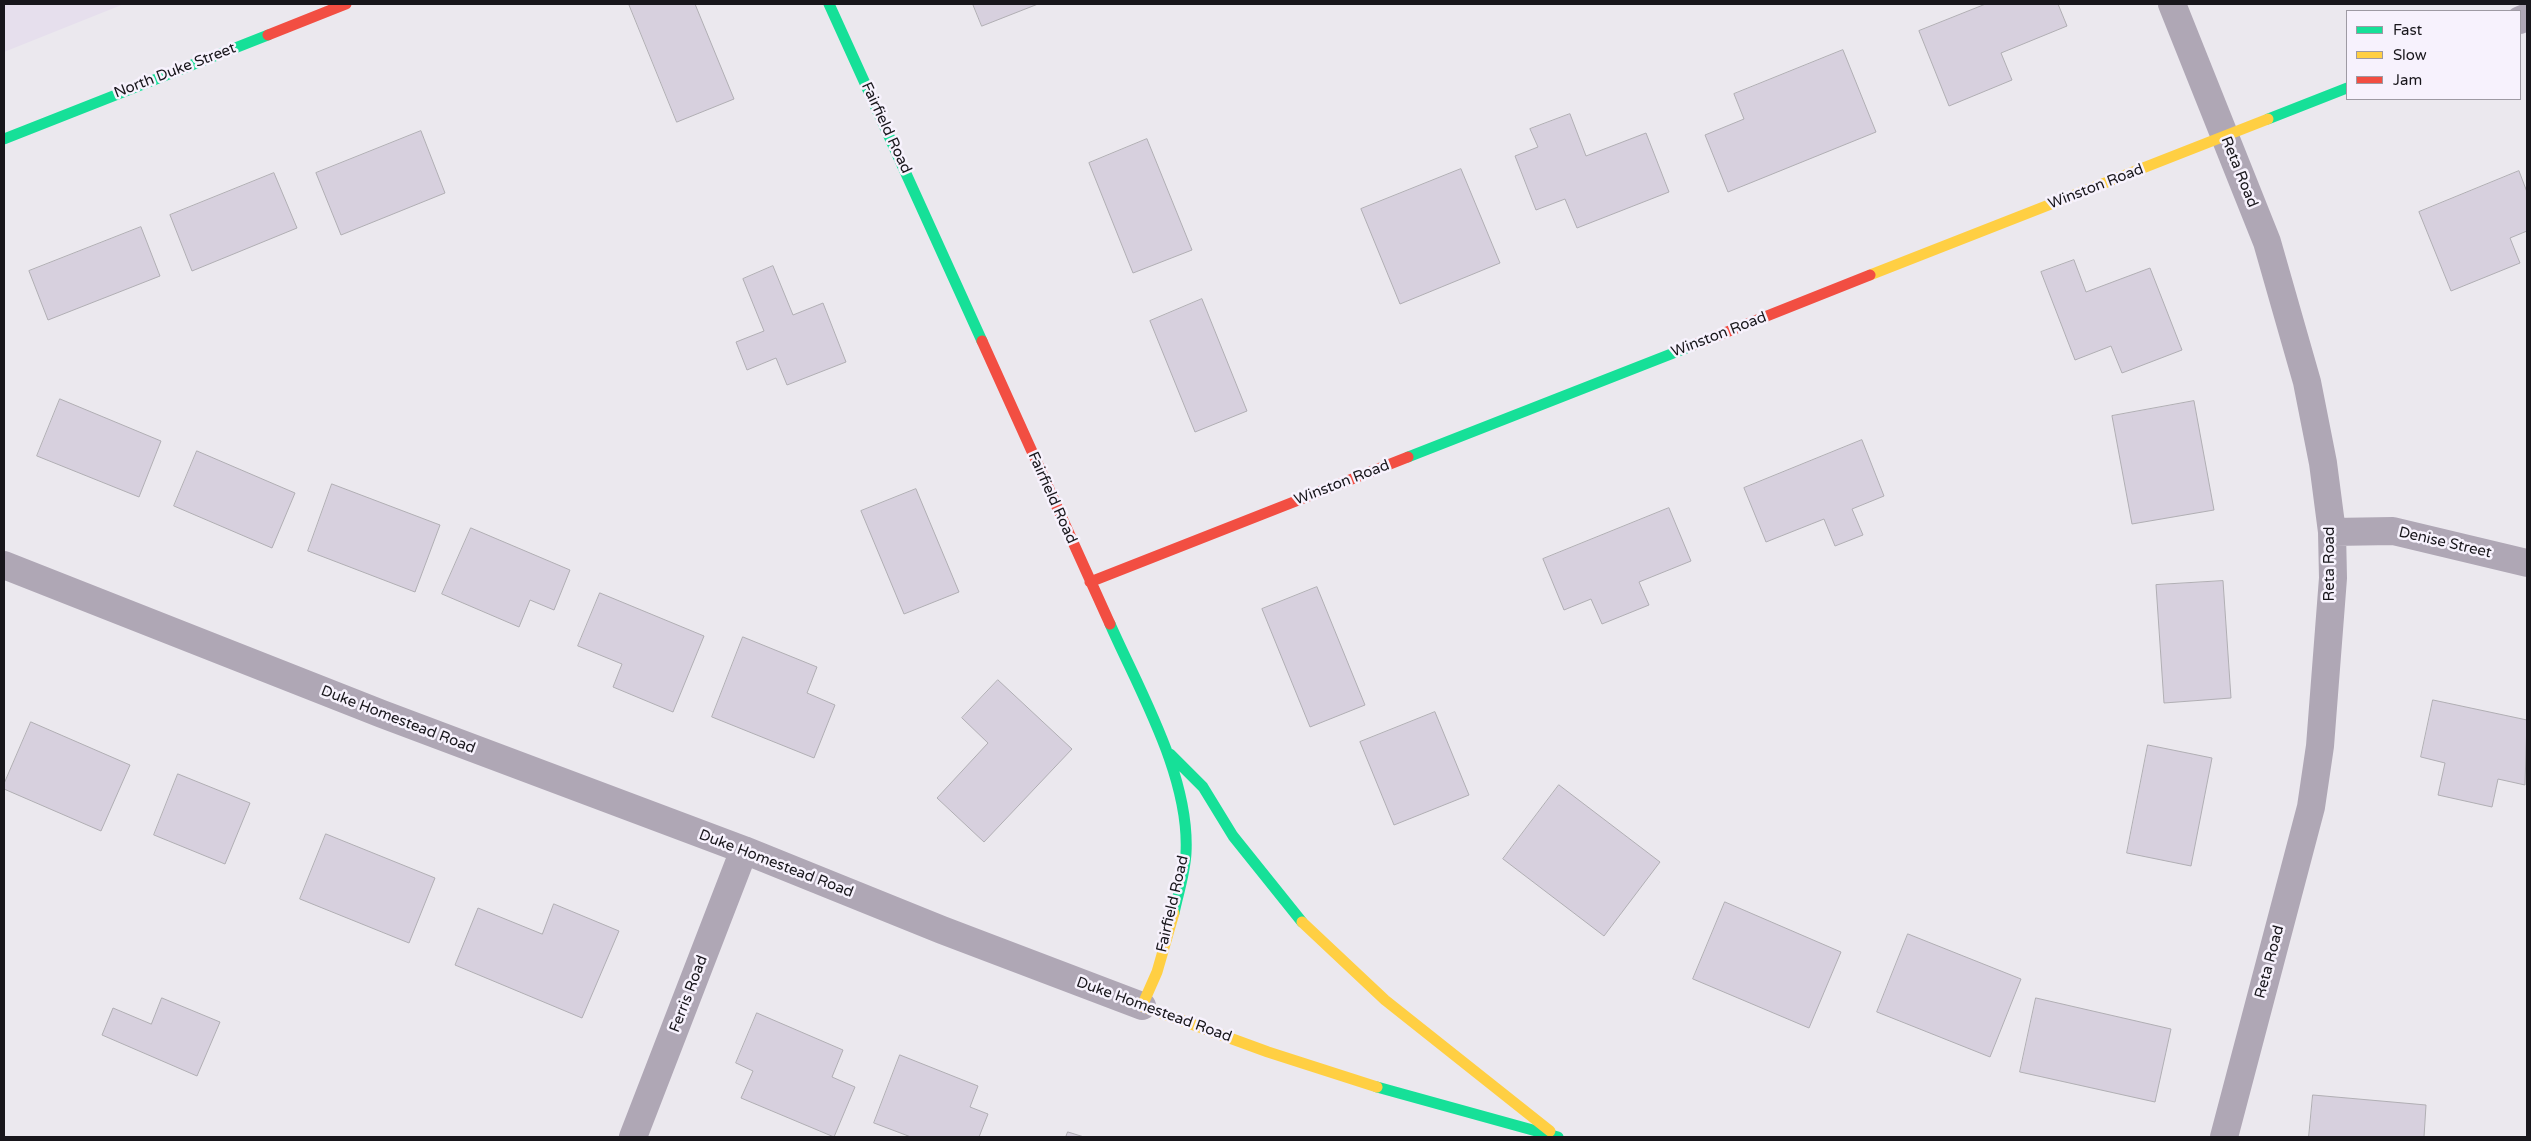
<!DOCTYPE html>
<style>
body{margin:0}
#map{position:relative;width:2531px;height:1141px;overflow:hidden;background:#ebe8ee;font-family:"Varela Round",sans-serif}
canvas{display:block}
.frame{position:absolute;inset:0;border:5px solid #18161b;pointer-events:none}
.legend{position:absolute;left:2346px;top:10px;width:175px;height:90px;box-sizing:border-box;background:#f7f2fd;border:1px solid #9e9aa3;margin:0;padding:6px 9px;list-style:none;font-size:15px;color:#18161b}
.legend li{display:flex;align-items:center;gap:10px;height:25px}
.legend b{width:25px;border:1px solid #9e9aa3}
</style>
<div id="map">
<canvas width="2531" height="1141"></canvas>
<div class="frame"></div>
<ul class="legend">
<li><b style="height:6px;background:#16e098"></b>Fast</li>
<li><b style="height:6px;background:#ffcf43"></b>Slow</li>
<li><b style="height:6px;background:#f24e42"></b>Jam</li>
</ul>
</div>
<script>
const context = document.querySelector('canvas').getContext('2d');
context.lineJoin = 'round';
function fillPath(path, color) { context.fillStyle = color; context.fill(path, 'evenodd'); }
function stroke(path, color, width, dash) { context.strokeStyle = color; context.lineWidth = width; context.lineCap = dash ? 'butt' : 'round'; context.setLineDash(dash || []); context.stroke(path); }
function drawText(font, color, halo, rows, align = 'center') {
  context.font = font + ' "Varela Round",sans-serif'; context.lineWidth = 5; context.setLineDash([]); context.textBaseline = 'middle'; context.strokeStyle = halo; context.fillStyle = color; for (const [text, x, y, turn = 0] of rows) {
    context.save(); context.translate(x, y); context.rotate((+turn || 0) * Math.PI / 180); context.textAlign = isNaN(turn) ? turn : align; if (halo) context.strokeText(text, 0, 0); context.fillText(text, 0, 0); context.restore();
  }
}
const built = new Path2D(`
 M4 4H124L4 52Z`);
const building = new Path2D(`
 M629 4H695L734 99 677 122Z
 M973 4H1038L982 26Z
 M1986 4H2058L2067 26 2001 53 2012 80 1949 106 1919 31Z
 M1843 50 1876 132 1728 192 1705 135 1744 119 1734 94Z
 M1570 114 1586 156 1646 133 1669 192 1577 228 1565 199 1536 210 1515 156 1538 147 1530 129Z
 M421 131 445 193 341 235 316 173Z
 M1147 139 1192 250 1133 273 1089 163Z
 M1461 169 1500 263 1400 304 1361 209Z
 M2519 171 2527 192V231L2510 238 2520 263 2451 291 2419 212Z
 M274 173 297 228 192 271 170 215Z
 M141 227 160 276 48 320 29 271Z
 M2074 260 2086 292 2150 268 2182 350 2122 373 2111 346 2075 360 2041 272Z
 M773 266 793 315 823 303 846 362 787 385 776 358 747 370 736 342 764 331 743 279Z
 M1202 299 1247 411 1195 432 1150 321Z
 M60 399 161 441 139 497 37 456Z
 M2194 401 2214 510 2132 524 2112 416Z
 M1862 440 1884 496 1852 509 1863 535 1835 546 1824 519 1766 542 1744 488Z
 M197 451 295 493 272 548 174 506Z
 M332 484 440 525 415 592 308 551Z
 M916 489 959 592 904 614 861 511Z
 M1669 508 1691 561 1639 582 1649 605 1602 624 1591 599 1564 610 1543 559Z
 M471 528 570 570 554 610 530 600 519 627 442 594Z
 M2223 581 2231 698 2164 703 2156 585Z
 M1317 587 1365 705 1310 727 1262 609Z
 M600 593 704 636 673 712 613 687 622 664 578 646Z
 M743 637 817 667 807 693 835 705 814 758 712 717Z
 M998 680 1072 749 984 842 937 798 988 743 962 718Z
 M2433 700 2527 720 2525 785 2498 779 2492 807 2438 795 2445 763 2421 757Z
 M1435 712 1469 795 1394 825 1360 742Z
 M31 722 130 765 101 831 4 789V784Z
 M2148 745 2212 758 2191 866 2127 853Z
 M178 774 250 803 225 864 154 835Z
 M1559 785 1660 862 1604 936 1503 859Z
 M326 834 435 878 409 943 300 899Z
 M1725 902 1841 952 1809 1028 1693 979Z
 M554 904 619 931 582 1018 455 965 478 908 542 934Z
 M1908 934 2021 979 1990 1057 1877 1012Z
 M162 998 220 1022 197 1076 102 1035 113 1008 151 1024Z
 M2036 998 2171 1029 2155 1102 2020 1072Z
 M757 1013 843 1050 832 1077 855 1087 834 1137 741 1098 753 1071 736 1063Z
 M900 1055 978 1086 970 1107 988 1114 979 1137H911L874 1123Z
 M2313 1095 2426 1105 2424 1137H2309Z
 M1068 1132 1084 1137H1066Z`);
const street = new Path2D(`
 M2172 4 2267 242 2307 382 2323 463 2332 532 2333 578 2320 746 2311 807 2224 1137
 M2520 20 2527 17
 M2332 532 2393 531 2527 563
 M4 565 382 714 744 850 942 930 1142 1006
 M633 1137 744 850`);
const fast = new Path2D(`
 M829 4 982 341
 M2268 119 2347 88
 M4 139 268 35
 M1408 457 1694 345
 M1110 624C1140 692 1190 777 1186 853 1185 873 1178 894 1174 913
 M1170 754 1203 787 1233 836 1302 922
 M1377 1087 1558 1137`);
const slow = new Path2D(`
 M1870 275 2268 119
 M1174 913 1157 972 1142 1006 1268 1052 1377 1087
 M1302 922 1385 1000 1550 1131`);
const jam = new Path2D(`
 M268 35 346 4
 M982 341 1110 624
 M1694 345 1870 275
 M1090 582 1408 457`);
const streetNames = [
 ["North Duke Street",175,71,-21],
 ["Fairfield Road",886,128,65],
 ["Reta Road",2239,172,68],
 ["Winston Road",2096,187,-21],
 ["Winston Road",1719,335,-21],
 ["Winston Road",1342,483,-21],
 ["Fairfield Road",1052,498,66],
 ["Denise Street",2445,543,13],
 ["Reta Road",2330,564,-90],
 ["Duke Homestead Road",398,720,21],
 ["Duke Homestead Road",776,864,21],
 ["Fairfield Road",1173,904,-77],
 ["Reta Road",2270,962,-75],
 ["Ferris Road",689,994,-69],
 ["Duke Homestead Road",1154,1010,20]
];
fillPath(built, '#e6dfed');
fillPath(building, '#d7d0de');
stroke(building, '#b0aeb3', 1);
stroke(street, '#afa7b5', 28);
stroke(fast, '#16e098', 11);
stroke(slow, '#ffcf43', 11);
stroke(jam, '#f24e42', 11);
drawText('15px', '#18161b', '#f7f2fd', streetNames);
</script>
